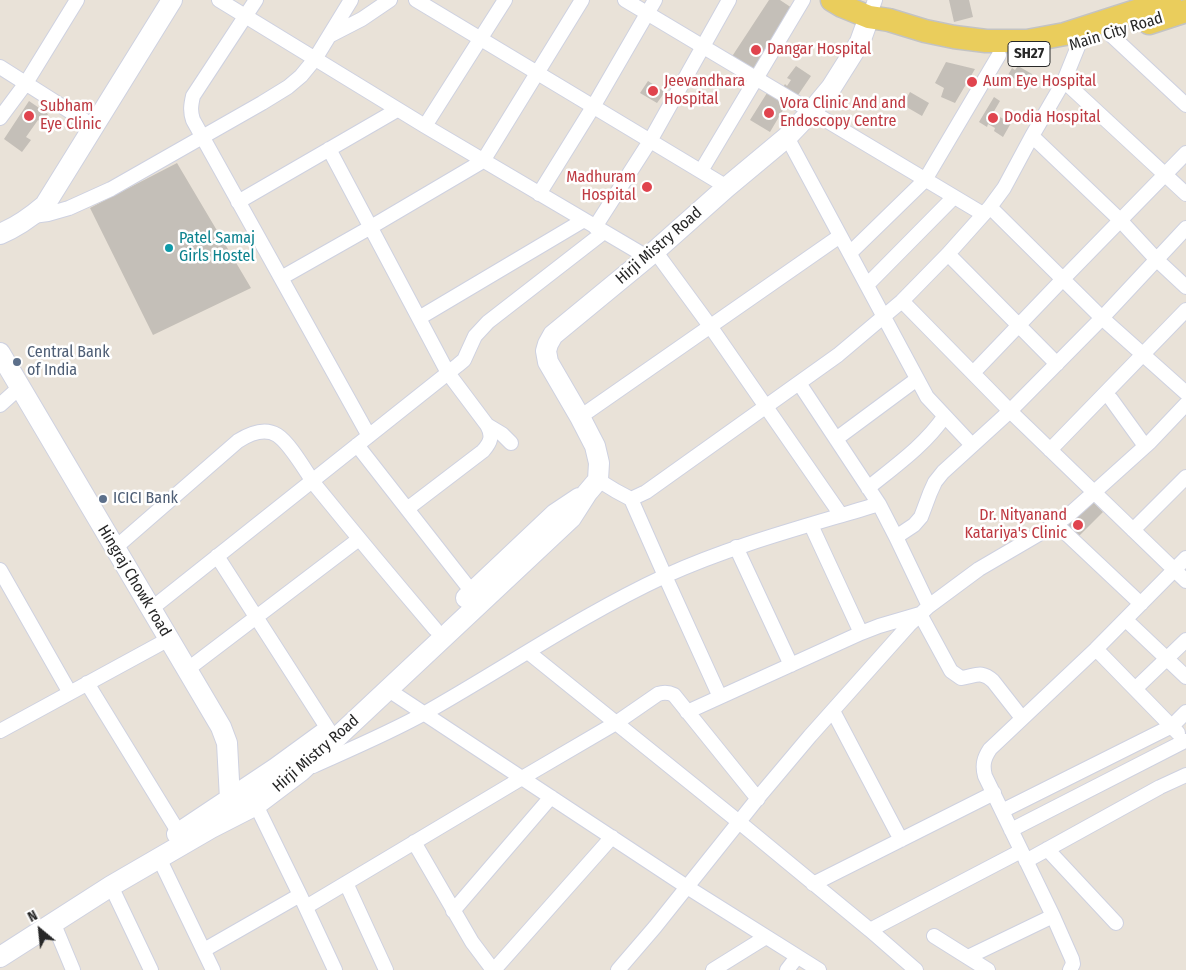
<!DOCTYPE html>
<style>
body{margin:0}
#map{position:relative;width:1186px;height:970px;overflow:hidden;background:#e9e2d8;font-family:"Fira Sans Condensed",sans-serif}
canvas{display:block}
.north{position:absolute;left:15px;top:905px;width:50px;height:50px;-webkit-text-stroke:4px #fff;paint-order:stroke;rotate:332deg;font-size:14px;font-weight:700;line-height:20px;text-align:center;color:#272727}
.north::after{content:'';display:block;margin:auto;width:18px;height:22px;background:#272727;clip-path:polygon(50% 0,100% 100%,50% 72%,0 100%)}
</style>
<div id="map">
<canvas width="1186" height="970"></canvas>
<div class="north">N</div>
</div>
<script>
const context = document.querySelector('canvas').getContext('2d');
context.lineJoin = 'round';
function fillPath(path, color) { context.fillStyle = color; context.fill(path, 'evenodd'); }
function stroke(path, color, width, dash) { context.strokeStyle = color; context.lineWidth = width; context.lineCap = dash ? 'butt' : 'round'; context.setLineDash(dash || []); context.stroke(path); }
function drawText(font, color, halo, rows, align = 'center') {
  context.font = font + ' "Fira Sans Condensed",sans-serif'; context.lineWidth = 5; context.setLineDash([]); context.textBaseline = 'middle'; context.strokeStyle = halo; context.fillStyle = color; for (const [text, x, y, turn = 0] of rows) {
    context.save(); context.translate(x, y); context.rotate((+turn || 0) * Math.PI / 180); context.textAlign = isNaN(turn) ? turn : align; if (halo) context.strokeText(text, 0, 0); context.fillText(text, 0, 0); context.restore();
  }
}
const building = new Path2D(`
 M769 0H780L795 10 755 73 731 58Z
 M949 0H969L973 17 954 22Z
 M946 62 975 69 955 103 941 97 944 88 935 83Z
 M796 66 811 76 794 101 780 92 785 84 787 86 791 80 787 78Z
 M1018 66 1032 74 1026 85 1008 75 1012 68 1015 70Z
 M648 81 665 92 657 103 640 93Z
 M910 92 929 103 922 116 903 105Z
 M767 93 786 105 770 132 750 120Z
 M994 97 1000 101 993 113 1007 121 1012 114 1015 116 1003 137 994 131 995 128 988 124 987 127 979 122Z
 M29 101 48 114 42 123 38 120 26 137 31 140 22 152 4 139Z
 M177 163 251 288 153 335 90 208Z
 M1092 501 1103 512 1077 538 1066 527Z`);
const street = new Path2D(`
 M219 0 425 126 647 257
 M256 0 193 96C191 105 190 111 193 120L369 436
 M416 0 727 187
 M625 0 983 214
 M869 17 875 0
 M1111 35 1186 105
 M329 36 362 19 390 0
 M0 67 93 126
 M1064 81 1186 194
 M0 118 26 83 77 0
 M425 126 505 0
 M1032 136 1120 220 1156 259 1186 287
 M787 137 927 397 972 445
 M329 149 448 373 487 425C493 436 491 442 483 451L407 509
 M701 171 803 0
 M539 194 593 107 655 0
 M238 202 397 110
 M990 207 1102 318 1186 393
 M33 216 48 214 69 208 111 189 262 103 288 87 301 76 315 59 351 0
 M595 227 650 141 729 0
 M655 251 710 326 841 515
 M850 253 925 180 999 55
 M948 254 1057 364
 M281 278 371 227 483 161 582 0
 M867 285 954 197
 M902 301 1010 411 1186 581
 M419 318 584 220
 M973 373 1063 279 1186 153
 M799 383 879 504 896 537 929 606
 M1111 399 1145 446
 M0 405 20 387
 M580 417 840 236
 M487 425 502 434 511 443
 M836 439 917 379
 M357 445 472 592
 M1050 450 1186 310
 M598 480 616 491 631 499 646 492 838 355 902 301 948 254 990 207 1004 188 1032 136 1064 81 1079 44V30
 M868 488C895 466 925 445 944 417
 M631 499 665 576 720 697
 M1056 524 1141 604
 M811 525 861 633
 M1133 530 1186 477
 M896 537 914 525 921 517 930 493 935 482 943 472 1010 411 1102 318 1186 228
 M736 547 791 665
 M115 548 238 441C249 434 264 427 277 435 290 443 306 472 316 486 355 534 395 582 435 629
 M217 556 328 729
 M0 570 70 693
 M151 609 458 365 464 360 475 336 488 322 604 232
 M1126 620 1186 677
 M1096 649 1178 733
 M528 652 739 822 870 930 916 970
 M188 669 359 539
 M87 683 179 833
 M387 689 687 887 819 970
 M1135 689 1186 640
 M833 711 901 840
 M687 712 861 633 879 626 920 614 951 671 961 678C976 676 981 670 993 681L1022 718
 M0 731 169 639
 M313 766C351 749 389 733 425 713 505 668 581 615 665 576 733 545 807 526 879 504
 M256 805 300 895 335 970
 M1002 811 1172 726 1186 712
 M1011 830 1185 741
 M414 842 472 942 493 970
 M1047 849 1116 923
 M159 858 213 970
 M1026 861 1160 787 1186 775
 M346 883 386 970
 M813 884 994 793
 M111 886 151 970
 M306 907 522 778 616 723 658 694C664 692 668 692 674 695L758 799
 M453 911 551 797
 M53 922 73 970
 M870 930 1021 851
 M934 936 988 970
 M204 950 300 895
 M968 957 1053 916
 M494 970 612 837
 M618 970 655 927 762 793 810 736 909 625 929 606 979 569 1056 524 1071 513 1150 442 1186 404
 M713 970 766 937
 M787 970 797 957
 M1070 970 1073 964 1072 959 1053 916 985 776C982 765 984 758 990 749L1096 649 1186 558`);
const secondary = new Path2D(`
 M0 234C17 227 31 217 45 205L172 0
 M0 353 221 727 227 743 230 799 229 810
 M466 598 555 514 579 498
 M177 834 276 768 324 733
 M0 957 111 886 211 828 256 805 301 771 571 518 587 493 598 480 599 463 595 446 580 417 548 362 546 351 548 344 553 335 655 251 727 187 787 137 811 112 831 88 860 42 869 17`);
const primary = new Path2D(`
 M832 0 842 6 869 17 889 20 925 31 954 37 986 41H1027L1065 34 1170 0
 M1149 23 1186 11`);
const markers = [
 [756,50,6,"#e0444e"],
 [972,82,6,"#e0444e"],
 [653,91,6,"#e0444e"],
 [769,113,6,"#e0444e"],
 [29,116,6,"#e0444e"],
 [993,118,6,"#e0444e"],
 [647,187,6,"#e0444e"],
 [169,248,5,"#0f9aa8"],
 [17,362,5,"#5c6f8a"],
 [103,499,5,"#5c6f8a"],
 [1078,525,6,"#e0444e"]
];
const shields = [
 [1029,54,42]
];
const shieldNames = [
 ["SH27",1029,54]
];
const streetNames = [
 ["Main City Road",1116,32,-17],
 ["Hirji Mistry Road",659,246,-41],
 ["Hingraj Chowk road",134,581,59],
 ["Hirji Mistry Road",316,754,-41]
];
const healthNames = [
 ["Dangar Hospital",767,50],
 ["Jeevandhara",664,82],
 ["Hospital",664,100],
 ["Aum Eye Hospital",983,82],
 ["Vora Clinic And and",780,104],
 ["Endoscopy Centre",780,122],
 ["Subham",40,107],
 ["Eye Clinic",40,125],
 ["Dodia Hospital",1004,118],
 ["Madhuram",636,178,"right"],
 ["Hospital",636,196,"right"],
 ["Dr. Nityanand",1067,516,"right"],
 ["Katariya's Clinic",1067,534,"right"]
];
const cultureNames = [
 ["Patel Samaj",179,239],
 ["Girls Hostel",179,257]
];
const serviceNames = [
 ["Central Bank",27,353],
 ["of India",27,371],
 ["ICICI Bank",113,499]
];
fillPath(building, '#c4bfb8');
stroke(street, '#ced1e0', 16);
stroke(secondary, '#ced1e0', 22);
stroke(primary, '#c3c3c3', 25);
stroke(street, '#fff', 14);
stroke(secondary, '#fff', 20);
stroke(primary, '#eacd5c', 22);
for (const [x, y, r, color] of markers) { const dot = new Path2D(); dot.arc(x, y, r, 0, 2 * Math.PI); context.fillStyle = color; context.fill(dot); stroke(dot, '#fff', 2); }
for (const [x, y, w] of shields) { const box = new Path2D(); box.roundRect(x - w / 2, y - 12.5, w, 25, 4); context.fillStyle = '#fff'; context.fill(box); stroke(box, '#272727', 1); }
drawText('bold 15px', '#272727', null, shieldNames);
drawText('16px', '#272727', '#fff', streetNames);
drawText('16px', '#be3a42', '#fff', healthNames, 'left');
drawText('16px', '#0d838f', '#fff', cultureNames, 'left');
drawText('16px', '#4e5e75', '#fff', serviceNames, 'left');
</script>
